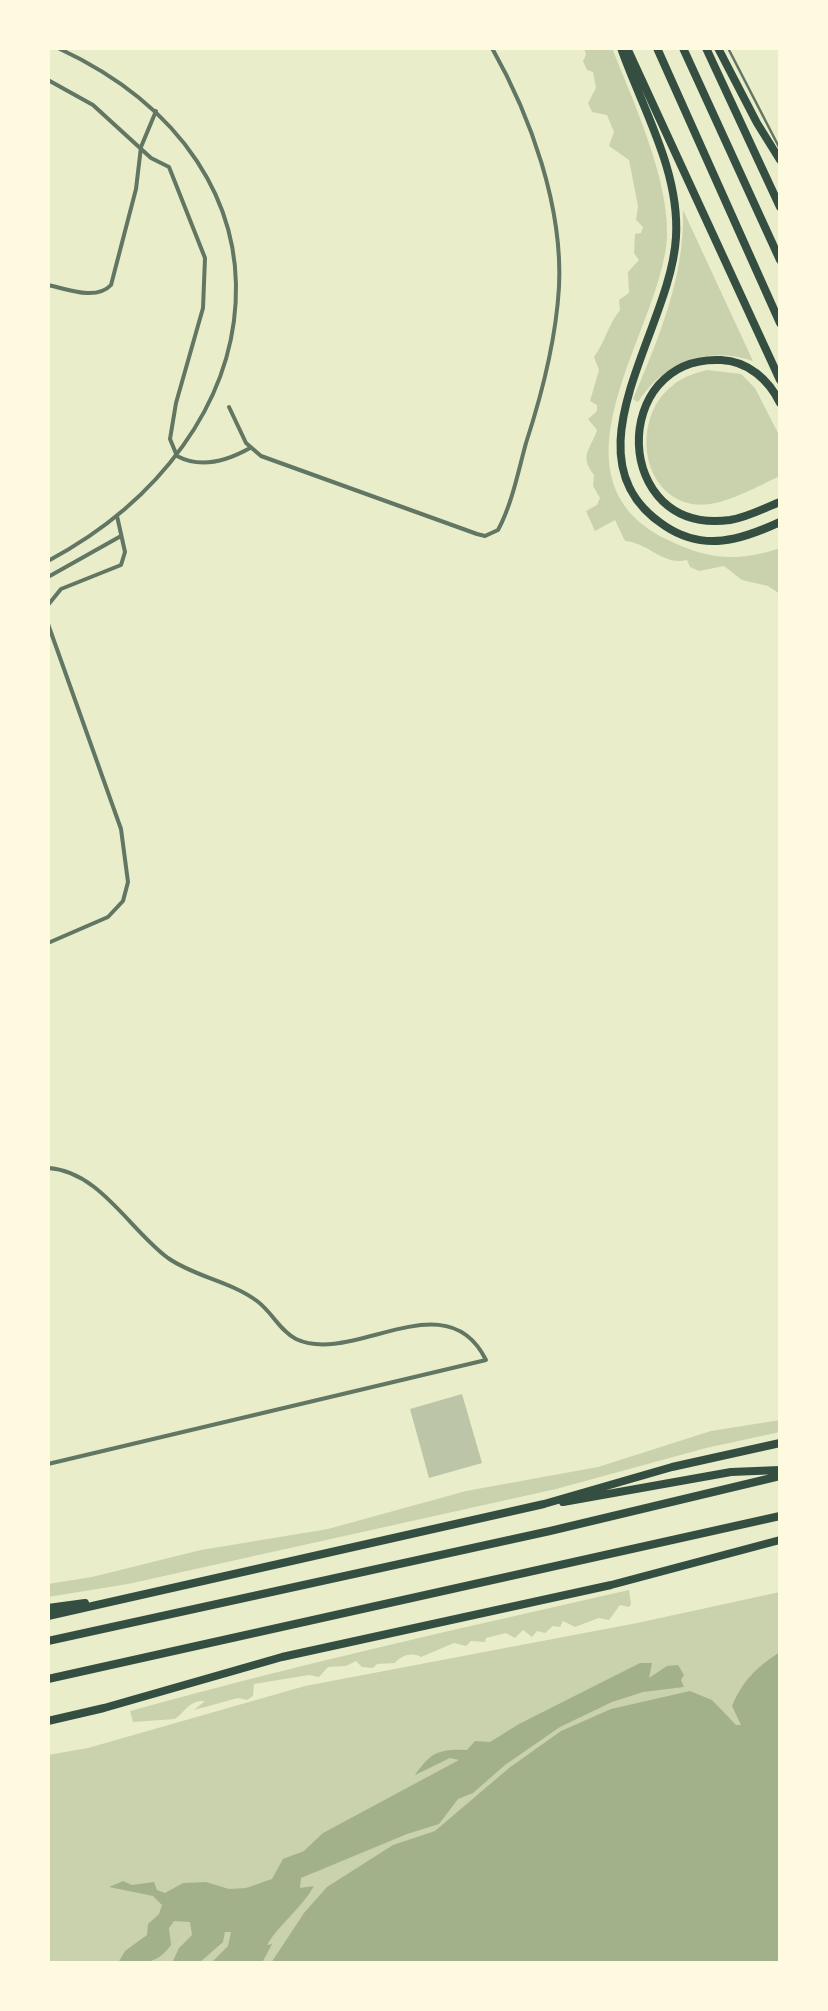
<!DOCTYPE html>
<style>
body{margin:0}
#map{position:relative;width:828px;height:2011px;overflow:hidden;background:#e9edc9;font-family:"Zilla Slab",serif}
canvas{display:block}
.frame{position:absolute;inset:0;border:50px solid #fefae0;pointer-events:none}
</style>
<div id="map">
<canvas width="828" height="2011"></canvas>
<div class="frame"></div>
</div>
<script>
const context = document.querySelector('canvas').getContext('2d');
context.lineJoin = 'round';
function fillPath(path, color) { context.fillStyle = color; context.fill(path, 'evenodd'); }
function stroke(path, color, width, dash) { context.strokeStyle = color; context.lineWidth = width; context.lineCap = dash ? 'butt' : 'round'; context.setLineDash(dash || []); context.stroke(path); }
const green = new Path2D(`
 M584 48H612C633 101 669 179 667 236 663 328 539 475 666 539 706 559 736 563 780 548V594L768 586 742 580 724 566 699 571 690 567 687 560C663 566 649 543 625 541L615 520 595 531 586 511 597 505 600 498 593 486 594 475C579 455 590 451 597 430L588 419 597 411V405L590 401 599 370 594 357C605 342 608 325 620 310L619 300 629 293 628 272 639 260 634 253 635 234 641 233 643 227 636 220 638 206 629 160 609 146 614 132 607 115 592 112 588 103 596 88 593 72 587 70 583 61 586 55Z
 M683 210 753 361C706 346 665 361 638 402L633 399C659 338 685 276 683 210Z
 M707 370 741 374 755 388 780 437V476C756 487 719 509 692 504 638 493 633 416 672 386 682 377 695 373 707 370Z
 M780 1420V1432L706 1448 556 1489 128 1584 48 1597V1584L92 1577 201 1550 328 1529 466 1491 598 1467 711 1431Z
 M629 1590 631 1604 629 1607 620 1605 609 1620 599 1618 575 1627 563 1621 560 1627 553 1626 545 1633 537 1631 532 1637 523 1630 515 1638 506 1633 486 1638 485 1642 471 1641 466 1646 454 1643 421 1657C412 1652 402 1655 395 1663L377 1664 373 1668 362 1667 356 1661 346 1666 328 1667 319 1677 309 1675 254 1684 253 1696 247 1700 238 1698 194 1710 205 1701C189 1700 186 1711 175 1719L133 1722 130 1711C295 1665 462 1628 629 1590Z
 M780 1592V1963L48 1964V1755L88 1748 305 1686 637 1623Z`);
const water = new Path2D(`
 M780 1652V1963H271L304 1913 327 1887 393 1845 435 1831 509 1768 561 1731 611 1709 690 1691 712 1700 736 1725H741L732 1706C743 1680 757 1667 780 1652Z
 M640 1663H652L649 1678 667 1666 678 1665 684 1675 681 1680 684 1687 643 1692 612 1702 560 1727 505 1765 473 1793 458 1799 439 1824 407 1834 301 1878 300 1888 314 1886C302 1908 279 1924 267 1945L272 1944 262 1963H211L228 1946 231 1932H225L223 1942 199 1963H172L179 1948 192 1935 190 1922 174 1921 169 1928 171 1945C157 1965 141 1964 118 1963L125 1951 147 1935 148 1924 159 1914 162 1905 153 1896 109 1887 123 1881 132 1885 154 1882 157 1890 165 1893 183 1883 206 1882 229 1889 246 1888 272 1879 283 1859 304 1851 323 1833 459 1760 450 1758 415 1775C431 1752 439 1749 467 1750L475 1741 490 1742 519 1724Z`);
const building = new Path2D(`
 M462 1394 482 1463 429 1478 410 1409Z`);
const service = new Path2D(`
 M728 48 780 149`);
const minor = new Path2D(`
 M48 80 93 105 151 158 169 167 205 258 203 308 176 403 170 439 177 456C201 469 227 461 250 448
 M48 285C67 289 96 301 111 285L136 189 141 147 156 111
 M229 407 246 443 261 456 477 534 485 536 498 530C512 504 518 472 526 443 542 394 556 339 559 287 563 207 531 117 492 48
 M48 561C279 438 314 167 58 48
 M48 577 121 536
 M48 605 61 589 121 565 125 552 117 516
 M48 624 121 829 128 882 123 901 108 917 48 943
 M48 1168C99 1171 129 1229 168 1258 195 1277 230 1281 257 1301 272 1312 280 1331 296 1339 353 1366 446 1279 486 1360L48 1464`);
const motorway = new Path2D(`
 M621 48C642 108 680 171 676 237 671 331 561 458 665 526 704 552 741 540 780 522
 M627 48 780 380
 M657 48 780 323
 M683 48 780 260
 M706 48 780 207
 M718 48 757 123 780 160
 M780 403C769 380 748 361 721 360 609 355 611 536 730 520 748 517 764 508 780 502
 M563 1502 731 1472 780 1470
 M48 1608 85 1603
 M48 1616 544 1504 672 1467 780 1443
 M48 1641 550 1531 780 1476
 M48 1679 780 1516
 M48 1721 104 1708 282 1657 611 1585 780 1540`);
fillPath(green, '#cad2ad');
fillPath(water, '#a3b18a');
fillPath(building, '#bcc5a7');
stroke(service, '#617663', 2.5);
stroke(minor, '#617663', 4);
stroke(motorway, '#344e41', 8);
</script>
